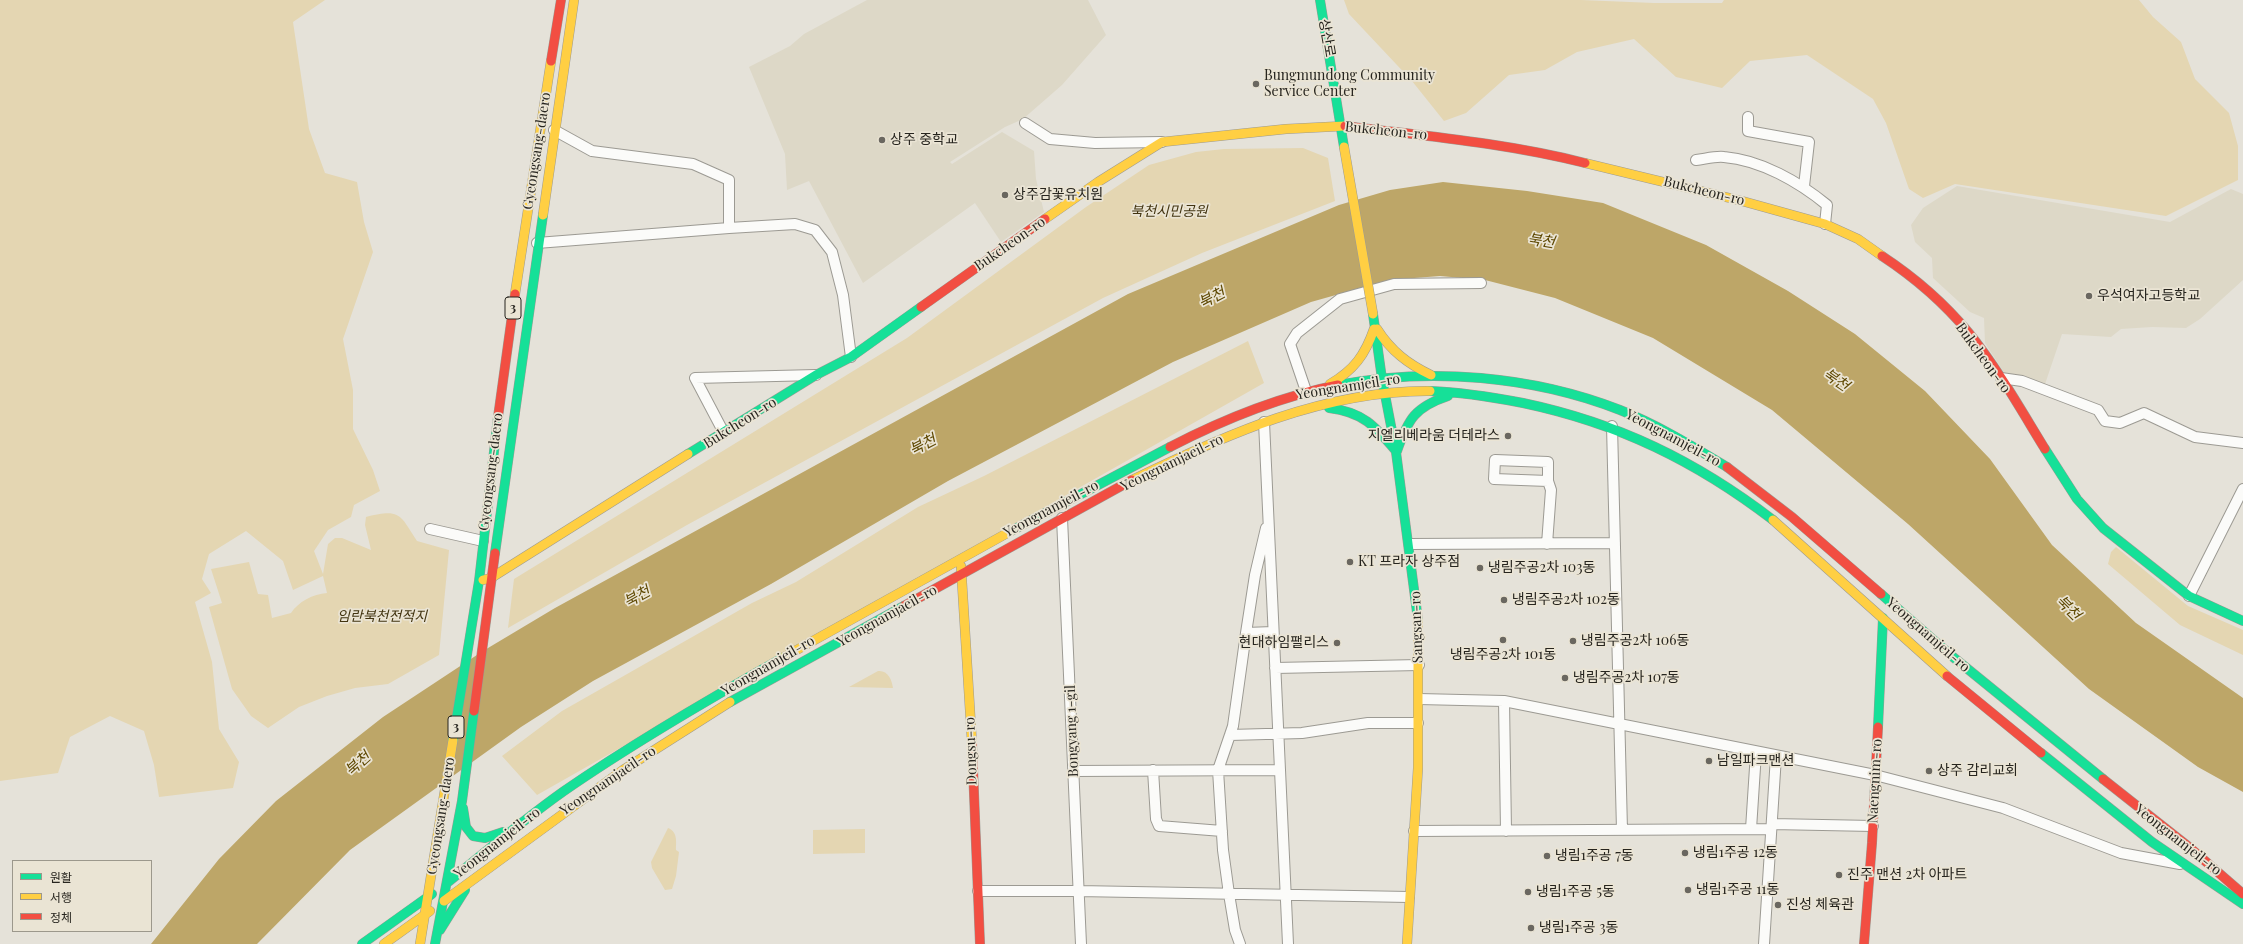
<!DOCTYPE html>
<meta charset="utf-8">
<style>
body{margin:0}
#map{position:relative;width:2243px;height:944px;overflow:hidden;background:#e5e2d9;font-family:"Playfair Display","Noto Sans KR",serif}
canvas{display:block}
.legend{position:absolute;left:12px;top:860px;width:140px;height:72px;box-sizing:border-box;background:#eae4d4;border:1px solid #9c988c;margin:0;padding:5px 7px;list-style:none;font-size:12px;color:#27251f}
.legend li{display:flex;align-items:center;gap:8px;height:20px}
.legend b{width:20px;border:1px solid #9c988c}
</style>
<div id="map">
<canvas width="2243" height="944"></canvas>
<ul class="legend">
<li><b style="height:5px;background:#16e098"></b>원활</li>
<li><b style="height:5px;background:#ffcf43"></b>서행</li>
<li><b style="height:5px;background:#f24e42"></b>정체</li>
</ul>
</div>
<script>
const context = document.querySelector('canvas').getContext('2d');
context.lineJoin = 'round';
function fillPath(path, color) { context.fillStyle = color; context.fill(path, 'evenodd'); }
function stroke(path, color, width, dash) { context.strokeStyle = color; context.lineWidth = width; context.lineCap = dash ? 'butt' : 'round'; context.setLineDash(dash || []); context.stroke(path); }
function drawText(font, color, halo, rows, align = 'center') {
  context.font = font + ' "Playfair Display","Noto Sans KR",serif'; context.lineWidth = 3.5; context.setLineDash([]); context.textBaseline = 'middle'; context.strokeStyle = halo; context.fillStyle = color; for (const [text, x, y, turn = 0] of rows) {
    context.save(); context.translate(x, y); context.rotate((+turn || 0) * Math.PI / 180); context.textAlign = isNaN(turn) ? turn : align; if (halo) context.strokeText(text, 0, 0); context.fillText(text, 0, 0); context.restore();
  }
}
const built = new Path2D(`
 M867 0H1088L1106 35 1062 85 1023 119 1005 127 950 162 952 164 1002 132 1034 151 1036 179 1044 212 1001 242 975 203 863 283 809 181 787 190 785 154 749 67 790 46 804 34Z
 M1957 186 2170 222 2231 189 2243 194V280L2200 319 2186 328 2152 327 2121 329 2111 337 2062 334 2044 387 2005 374 1985 343 1984 318 1970 312 1933 278 1932 258 1915 242 1911 225 1923 208Z`);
const green = new Path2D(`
 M0 0H325L293 22 309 129 325 173 357 182 364 222 373 252 343 339 353 390V429L373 470 380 491 354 505 351 517 328 530 314 551 323 574 328 544 335 538H342L371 550 365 525 366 517C401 508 400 515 417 541L449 550 439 655 388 684 355 688 327 696 299 707 268 728 251 716 232 689 209 607 222 603 211 569 249 562 258 594 268 595 272 618 291 613C298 602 313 594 327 593L323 576 293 590 283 561 246 531 209 554 202 579 211 593 195 602 212 662 219 729 239 762 233 788 159 797 154 765 144 731 110 716 70 737 58 773 0 781Z
 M1344 0H1581L1654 3H1722L1724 0H2139L2153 17 2181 42 2195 79 2229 113 2238 146V180L2166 216 1955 184 1923 198 1909 189 1886 123 1873 99 1807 55 1750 61 1722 88 1676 77 1634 39 1577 52 1545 70 1509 75 1466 113 1444 121 1412 81 1349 14Z
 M1303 148 1328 158 1335 201 1202 253 1103 298 687 525 508 628 514 579 907 338 1086 207 1149 165 1196 152 1224 149Z
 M1248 341 1264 383 537 795 502 756 562 711 752 603 796 582 918 507 984 476Z
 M2116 547 2188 606 2243 630V655L2180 625 2108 564 2111 552Z
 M878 671C888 670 892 680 893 688L849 687Z
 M668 828C678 832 676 842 676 850L679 852 676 876 672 889 665 890 652 868 651 862Z
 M865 829V853L813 854V830Z`);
const water = new Path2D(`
 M1443 182 1527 191 1603 203 1706 245 1788 291 1855 334 1925 391 1990 459 2052 545 2136 623 2243 698V792L2198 767 2089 689 1908 524 1772 410 1653 338 1555 298 1485 280 1440 276 1389 280 1311 302 1173 362 948 481 771 584 593 681 521 727 350 850 257 944H151L219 859 276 801 383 717 483 651 555 608 1128 294 1339 205 1390 190Z`);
const street = new Path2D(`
 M1748 117V131L1809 142 1804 186
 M1025 123 1050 139 1095 143 1162 142
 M554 130 592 151 693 164 729 180V228L795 224 815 230 832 252 843 295 851 357
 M1696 160C1705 159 1715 156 1724 157 1761 160 1799 182 1827 205L1825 224
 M537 243 729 228
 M2001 378 2022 381 2098 410 2105 421 2120 423 2144 413 2195 437 2243 443
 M1306 391 1290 344 1297 333 1340 299 1394 284 1481 283
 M1264 422 1288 944
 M1612 426 1622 830
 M724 433 695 378 816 375
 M1062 518 1081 944
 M430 529 483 541
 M1410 544 1615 543
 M1547 544 1551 490 1548 481 1494 479 1495 460 1548 462V481
 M2189 596 2243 489
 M1246 633 1255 575 1266 528
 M1275 668 1419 665
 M1419 699 1504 701 1875 775 2003 808 2121 853 2180 864
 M1504 701 1506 831
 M1230 735 1302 733 1368 723H1418
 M1153 770 1156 819 1159 826 1222 831
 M1073 771 1279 770
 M1772 824 1873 826
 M1751 829 1756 752
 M1414 831 1771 829
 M978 891H1078L1409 897
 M1240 944 1235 930 1229 894 1223 850 1218 770 1233 726 1246 633 1273 632
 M1764 944 1776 756`);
const fast = new Path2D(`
 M1320 0 1344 147
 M1373 314 1382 379 1396 452 1418 620
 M1338 385C1430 367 1533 376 1620 410 1658 425 1692 446 1727 467
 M1430 391C1461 392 1492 397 1523 403 1618 423 1696 461 1773 520
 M1329 408C1363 412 1375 426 1396 451
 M2045 449 2077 499 2103 528 2189 596 2243 621
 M1397 451C1408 419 1415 407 1448 396
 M688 454 816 375 851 357 921 307
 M1011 531 1170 447
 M495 553 543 215
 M1881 594 1953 657 2103 779
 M730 702 904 606
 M1878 727 1883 618
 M453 740 479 581 498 417
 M2041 753 2152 842 2243 904
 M463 808 466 827 473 836 485 838 503 832
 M447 883C485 852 523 820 564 791 635 742 709 699 784 657
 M440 930 465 890
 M362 944 432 894
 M435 944 462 801 474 711`);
const slow = new Path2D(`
 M1585 163 1742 201 1825 224 1858 239 1882 256
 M543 215 574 0
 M1045 219 1098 182 1162 142 1286 129 1345 126
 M515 294 551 61
 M1377 329C1391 351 1408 364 1431 375
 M1330 384C1354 370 1365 355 1374 329
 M1132 480C1225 435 1325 390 1430 391
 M1773 520 1947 676
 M961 566 972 743
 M483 580 491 578 688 454
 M784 657 1011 531
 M444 901 623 770 730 702
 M384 944 430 911
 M420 944 453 740
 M1407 944 1418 768V620`);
const jam = new Path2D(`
 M551 61 561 0
 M1345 126C1425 136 1506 143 1585 163
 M1882 256C1914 277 1945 304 1969 333 1998 369 2021 410 2045 449
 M921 307 1045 219
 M498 417 515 294
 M1170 447C1224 419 1278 397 1338 385
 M1727 467 1792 517 1881 594
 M904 606 1132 480
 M1947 676 2041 753
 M474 711 495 553
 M972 743 980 944
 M2103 779 2189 847 2243 894
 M1864 944 1872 843 1878 727`);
const slowBridge = new Path2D(`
 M1344 147 1373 314`);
const markers = [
 [1256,84,4,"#6a6760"],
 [882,140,4,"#6a6760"],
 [1005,195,4,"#6a6760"],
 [2089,296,4,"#6a6760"],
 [1508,436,4,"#6a6760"],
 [1350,562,4,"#6a6760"],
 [1480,568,4,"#6a6760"],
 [1504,600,4,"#6a6760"],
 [1503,640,4,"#6a6760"],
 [1573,641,4,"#6a6760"],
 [1337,643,4,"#6a6760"],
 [1565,678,4,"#6a6760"],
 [1709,761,4,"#6a6760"],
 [1929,771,4,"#6a6760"],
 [1685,853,4,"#6a6760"],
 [1547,856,4,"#6a6760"],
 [1839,875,4,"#6a6760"],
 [1688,890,4,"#6a6760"],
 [1528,892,4,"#6a6760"],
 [1778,905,4,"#6a6760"],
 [1531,928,4,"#6a6760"]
];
const shields = [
 [513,308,16],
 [456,727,16]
];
const shieldNames = [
 ["3",513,308],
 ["3",456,727]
];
const streetNames = [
 ["상산로",1327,38,80],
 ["Bukcheon-ro",1386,131,6],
 ["Gyeongsang-daero",537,151,-81],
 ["Bukcheon-ro",1704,191,14],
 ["Bukcheon-ro",1010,244,-35],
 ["Bukcheon-ro",1983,358,54],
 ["Yeongnamjeil-ro",1348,387,-9],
 ["Bukcheon-ro",740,423,-32],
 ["Yeongnamjeil-ro",1673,438,28],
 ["Yeongnamjaeil-ro",1172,463,-26],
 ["Gyeongsang-daero",491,472,-83],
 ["Yeongnamjeil-ro",1051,509,-28],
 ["Yeongnamjaeil-ro",887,616,-29],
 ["Sangsan-ro",1417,627,-92],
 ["Yeongnamjeil-ro",1928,635,41],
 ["Yeongnamjeil-ro",768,666,-30],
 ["Bongyang 1-gil",1072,731,-92],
 ["Dongsu-ro",971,751,-92],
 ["Yeongnamjaeil-ro",608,781,-34],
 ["Naengnim-ro",1875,781,-87],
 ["Gyeongsang-daero",441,816,-81],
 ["Yeongnamjeil-ro",2178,840,38],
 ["Yeongnamjeil-ro",497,843,-38]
];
const poiNames = [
 ["Bungmundong Community",1264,76],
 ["Service Center",1264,92],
 ["상주 중학교",890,140],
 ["상주감꽃유치원",1013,195],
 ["우석여자고등학교",2097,296],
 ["지엘리베라움 더테라스",1500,436,"right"],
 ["KT 프라자 상주점",1358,562],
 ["냉림주공2차 103동",1488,568],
 ["냉림주공2차 102동",1512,600],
 ["냉림주공2차 106동",1581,641],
 ["현대하임팰리스",1329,643,"right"],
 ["냉림주공2차 101동",1503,655,"center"],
 ["냉림주공2차 107동",1573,678],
 ["남일파크맨션",1717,761],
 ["상주 감리교회",1937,771],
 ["냉림1주공 12동",1693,853],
 ["냉림1주공 7동",1555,856],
 ["진주 맨션 2차 아파트",1847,875],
 ["냉림1주공 11동",1696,890],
 ["냉림1주공 5동",1536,892],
 ["진성 체육관",1786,905],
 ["냉림1주공 3동",1539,928]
];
const parkNames = [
 ["북천시민공원",1169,212],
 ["임란북천전적지",382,617]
];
const waterNames = [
 ["북천",1541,241,9],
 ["북천",1212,298,-27],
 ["북천",1836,380,35],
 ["북천",923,445,-27],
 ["북천",637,597,-29],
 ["북천",2068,608,45],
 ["북천",358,764,-42]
];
fillPath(built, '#ddd8c7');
fillPath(green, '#e4d6b2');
fillPath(water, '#bda668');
stroke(street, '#9c9a93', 12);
stroke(fast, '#9c9a93', 10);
stroke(slow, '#9c9a93', 10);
stroke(jam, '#9c9a93', 10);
stroke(street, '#fbfbf9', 10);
stroke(fast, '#16e098', 9);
stroke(slow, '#ffcf43', 9);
stroke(jam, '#f24e42', 9);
stroke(slowBridge, '#9c9a93', 10, []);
stroke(slowBridge, '#ffcf43', 9);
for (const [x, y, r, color] of markers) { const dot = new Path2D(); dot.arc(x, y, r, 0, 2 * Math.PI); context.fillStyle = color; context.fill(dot); stroke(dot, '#eae4d4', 1.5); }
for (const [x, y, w] of shields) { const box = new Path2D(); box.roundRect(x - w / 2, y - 11, w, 22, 3); context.fillStyle = '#eae4d4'; context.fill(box); stroke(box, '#27251f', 1); }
drawText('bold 13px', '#27251f', null, shieldNames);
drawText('14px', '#27251f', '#eae4d4', streetNames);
drawText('14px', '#27251f', '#eae4d4', poiNames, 'left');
drawText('italic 14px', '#423410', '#eae4d4', parkNames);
drawText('italic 15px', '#5e4802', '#eae4d4', waterNames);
</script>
